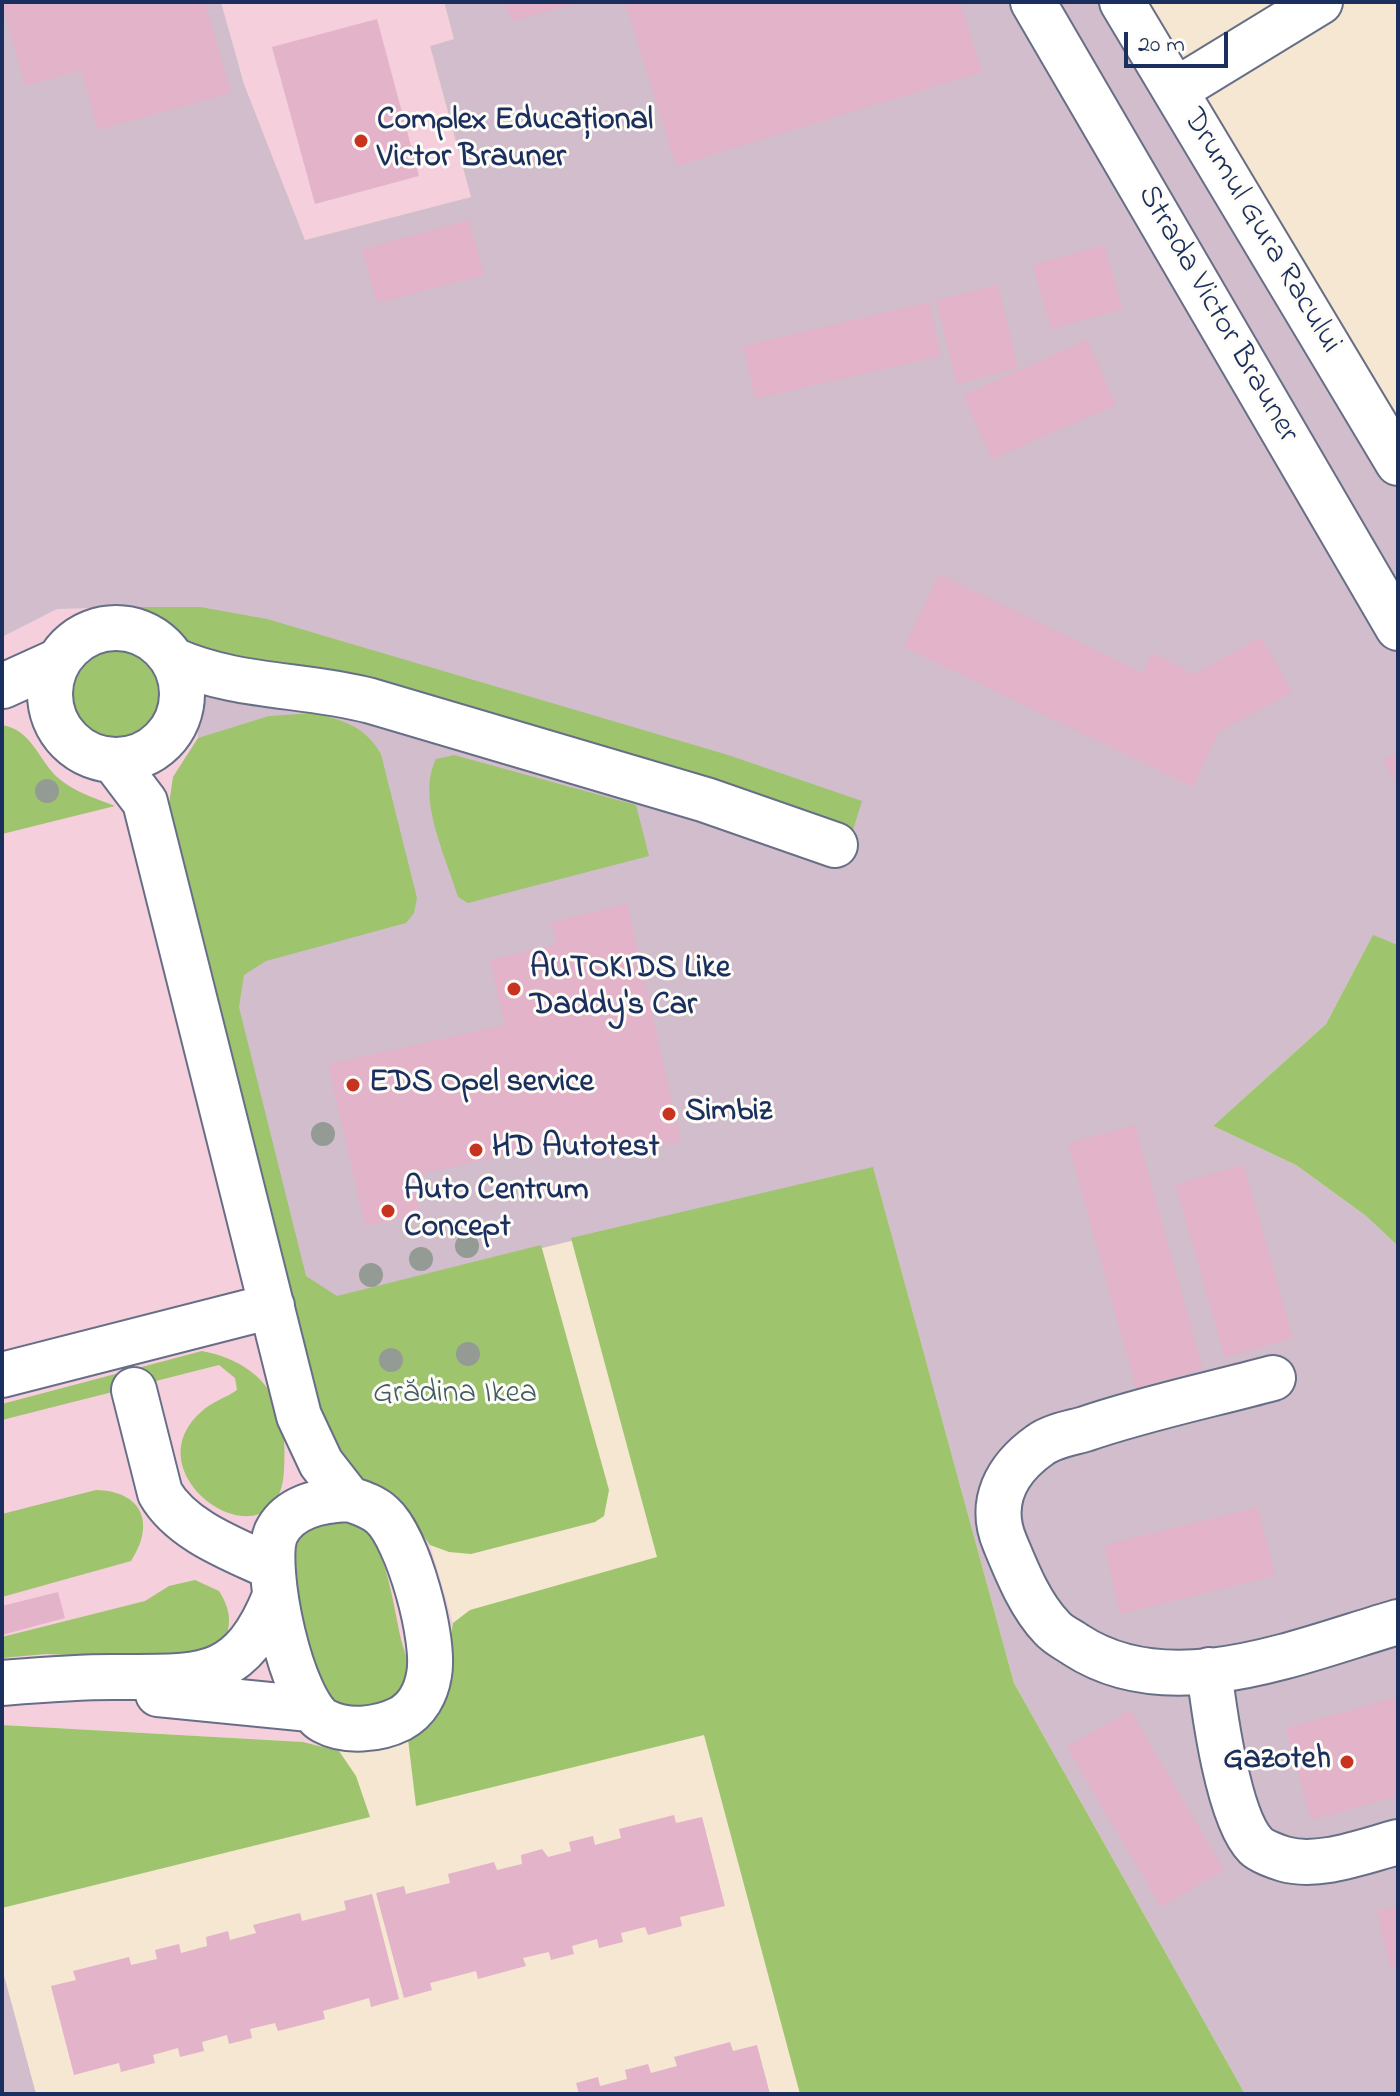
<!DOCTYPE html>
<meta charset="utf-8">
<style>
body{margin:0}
#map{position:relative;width:1400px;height:2096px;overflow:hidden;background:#f5e7d1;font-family:"Indie Flower",sans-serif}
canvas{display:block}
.frame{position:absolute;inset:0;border:4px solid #1b2f5e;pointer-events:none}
.scale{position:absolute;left:1124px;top:32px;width:104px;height:36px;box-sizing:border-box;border:4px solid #1b2f5e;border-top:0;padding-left:10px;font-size:24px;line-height:28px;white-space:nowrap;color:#1b2f5e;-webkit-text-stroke:6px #fdfcf7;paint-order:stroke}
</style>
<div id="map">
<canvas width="1400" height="2096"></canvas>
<div class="frame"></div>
<div class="scale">20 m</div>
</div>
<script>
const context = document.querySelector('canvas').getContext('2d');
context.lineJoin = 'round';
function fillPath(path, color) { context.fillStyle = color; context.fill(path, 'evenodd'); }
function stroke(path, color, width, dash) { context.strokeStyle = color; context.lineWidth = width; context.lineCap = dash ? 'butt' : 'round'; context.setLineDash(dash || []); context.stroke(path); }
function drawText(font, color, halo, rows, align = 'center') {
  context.font = font + ' "Indie Flower",sans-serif'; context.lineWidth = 6; context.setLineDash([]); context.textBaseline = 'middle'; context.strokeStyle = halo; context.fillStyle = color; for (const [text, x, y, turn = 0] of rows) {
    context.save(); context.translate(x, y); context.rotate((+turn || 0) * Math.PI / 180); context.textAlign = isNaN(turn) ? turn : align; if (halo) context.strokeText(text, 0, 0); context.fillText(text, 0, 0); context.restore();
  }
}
const built = new Path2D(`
 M221 2H444L454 39 430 46 471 197 305 240 244 84Z
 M75 607H134L165 628 192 654 198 738 173 777 169 805 321 1420 430 1545 453 1623 441 1693 432 1722 408 1739 339 1751 303 1742 2 1725V637L56 609Z`);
const industrial = new Path2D(`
 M2 2H221L244 84 305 240 471 197 430 46 454 39 444 2H1108L1398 483V945L1373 936 1326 1024 1213 1126 1296 1165 1366 1216 1398 1246V2094H1245L1014 1683 873 1168 294 1308 169 805 173 777 198 738 192 654 165 628 134 607 57 609 2 637Z
 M2 1968 36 2094H2Z`);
const green = new Path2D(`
 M134 607H200L267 619 728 755 862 801 853 830 722 786 192 654 165 628Z
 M64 695a52 52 0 1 1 104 0a52 52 0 1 1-104 0Z
 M315 713C344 721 365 726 381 754L417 898 414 913 406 923 266 961 244 975 239 1007 306 1276 337 1296 541 1245 609 1490 604 1516 595 1522 471 1554 449 1552 430 1545 413 1522 336 1458 321 1420 169 805 173 777 198 738 269 716Z
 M2 725C32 730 38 759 57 777 74 792 95 798 115 806L2 834Z
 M454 755 636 805 649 856 468 903 458 897C446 856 416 798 436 759Z
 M1373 935 1398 945V1246L1366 1216 1296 1165 1213 1126 1326 1024Z
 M873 1167 1014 1683 1245 2094H800L704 1735 416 1806 408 1739 432 1722 441 1693 453 1623 470 1610 657 1557 571 1238Z
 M202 1351C237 1358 267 1375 279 1411 285 1430 285 1451 284 1471 278 1574 127 1478 201 1412 211 1402 226 1398 237 1390L235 1378 219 1365 2 1420V1404Z
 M96 1490C142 1491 156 1523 131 1561L2 1597V1514Z
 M331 1520 365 1528C389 1557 393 1607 402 1643 405 1653 409 1663 407 1673 400 1707 354 1721 330 1696 312 1678 288 1574 295 1550 300 1533 316 1525 331 1520Z
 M195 1580 219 1591C229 1607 232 1619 226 1638L184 1660 46 1654 2 1658V1637L145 1601 169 1586Z
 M2 1725 303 1742 339 1751 356 1776 370 1817 2 1908Z`);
const building = new Path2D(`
 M2 2H205L231 93 98 130 81 70 25 86Z
 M505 2H575V3L512 22Z
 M625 2H960L982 72 676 166Z
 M377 19 419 176 315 204 272 47Z
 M469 220 484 275 377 303 362 249Z
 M1104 245 1123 309 1051 329 1033 265Z
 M998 285 1018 368 957 384 936 300Z
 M929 302 941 356 755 399 743 346Z
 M1087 340 1116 405 992 459 963 395Z
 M939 574 1143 673 1152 653 1194 674 1261 637 1292 692 1219 732 1193 787 904 647Z
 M1398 751V786L1383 761Z
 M627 904 681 1141 594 1161 588 1137 411 1176 420 1214 365 1226 328 1064 505 1025 490 960 556 944 551 922Z
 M1135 1125 1203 1369 1136 1388 1068 1143Z
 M1244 1165 1293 1338 1225 1358 1175 1184Z
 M1258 1507 1275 1576 1120 1614 1104 1545Z
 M58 1592 65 1618 2 1635V1606Z
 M1398 1697V1796L1311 1820 1286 1728Z
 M1130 1710 1224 1870 1161 1907 1067 1747Z
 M674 1815 676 1823 702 1817 725 1906 680 1917 682 1926 648 1935 645 1927 621 1933 623 1942 599 1948 597 1939 572 1946 574 1954 551 1960 549 1952 523 1958 526 1966 478 1979 476 1971 430 1983 432 1990 404 1998 376 1893 404 1886 406 1894 450 1883 448 1874 494 1862 497 1870 522 1864 521 1855 542 1849 548 1857 571 1851 569 1842 593 1836 595 1845 621 1838 619 1829Z
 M372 1894 399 1999 371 2007 369 1998 323 2011 325 2019 278 2031 275 2023 250 2029 252 2038 229 2044 227 2035 202 2042 204 2051 180 2057 178 2048 153 2055 155 2063 121 2072 119 2063 74 2075 51 1986 76 1980 73 1971 129 1957 131 1965 157 1959 155 1950 179 1944 181 1953 207 1946 206 1937 228 1931 230 1940 256 1933 253 1925 300 1913 302 1921 346 1910 344 1901Z
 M1398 1906V1965L1390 1967 1377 1911Z
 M730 2042 733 2051 757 2045 770 2094H579L576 2083 598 2077 600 2086 627 2079 625 2070 648 2064 651 2073 677 2066 674 2057Z`);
const minor = new Path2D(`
 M1033 2 1398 628
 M1122 2 1398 463
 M1176 90 1320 2
 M50 694a66 66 0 1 1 132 0a66 66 0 1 1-132 0Z
 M173 660C239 689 303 683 371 701L706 800 835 845
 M3 686 58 661
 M114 761 145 802 299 1416 321 1463 349 1499
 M2 1375 272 1306
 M1273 1378C1210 1395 1146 1408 1085 1429 1071 1433 1052 1436 1040 1445 1006 1469 988 1503 1005 1543 1017 1572 1030 1605 1052 1628 1058 1635 1069 1640 1076 1645 1171 1707 1301 1650 1398 1622
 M134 1390 160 1493C182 1531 233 1549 271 1567
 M349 1499C361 1503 372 1506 382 1515 408 1538 436 1640 429 1675 426 1693 417 1710 400 1719 378 1730 346 1733 324 1721 292 1704 262 1566 276 1533 289 1506 322 1500 349 1499Z
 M1209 1670C1214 1710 1228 1818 1256 1846 1261 1851 1277 1857 1284 1859 1319 1869 1364 1851 1398 1842
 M2 1683C39 1680 75 1677 112 1677 197 1676 239 1686 275 1596
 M158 1694 310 1709`);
const trees = [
 [47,791],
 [323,1134],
 [467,1246],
 [421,1259],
 [371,1275],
 [468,1354],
 [391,1360]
];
const markers = [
 [361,141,8,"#c8321e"],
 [514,989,8,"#c8321e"],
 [353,1085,8,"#c8321e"],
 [669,1114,8,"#c8321e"],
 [476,1150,8,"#c8321e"],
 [388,1211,8,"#c8321e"],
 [1347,1762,8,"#c8321e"]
];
const poiNames = [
 ["Complex Educațional",377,123],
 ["Victor Brauner",377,160],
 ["AUTOKIDS Like",530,971],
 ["Daddy's Car",530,1008],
 ["EDS Opel service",369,1085],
 ["Simbiz",685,1114],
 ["HD Autotest",492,1150],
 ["Auto Centrum",404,1193],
 ["Concept",404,1230],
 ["Gazoteh",1331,1762,"right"]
];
const streetNames = [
 ["Drumul Gura Racului",1260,232,59],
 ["Strada Victor Brauner",1216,315,60]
];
const parkNames = [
 ["Grădina Ikea",455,1396]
];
fillPath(built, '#f5cfdb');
fillPath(industrial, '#d1bdcc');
fillPath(green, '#9fc46e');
fillPath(building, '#e3b3c9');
stroke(minor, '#676f86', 48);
stroke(minor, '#fff', 44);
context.fillStyle = '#939b94';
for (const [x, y] of trees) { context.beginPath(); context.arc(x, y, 12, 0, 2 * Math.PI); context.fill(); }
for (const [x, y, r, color] of markers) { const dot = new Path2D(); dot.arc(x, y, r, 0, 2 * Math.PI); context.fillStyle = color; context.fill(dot); stroke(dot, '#fdfcf7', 3); }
drawText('bold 32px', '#1b2f5e', '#fdfcf7', poiNames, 'left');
drawText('32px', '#1b2f5e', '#fdfcf7', streetNames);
drawText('32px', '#435c63', '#fdfcf7', parkNames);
</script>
